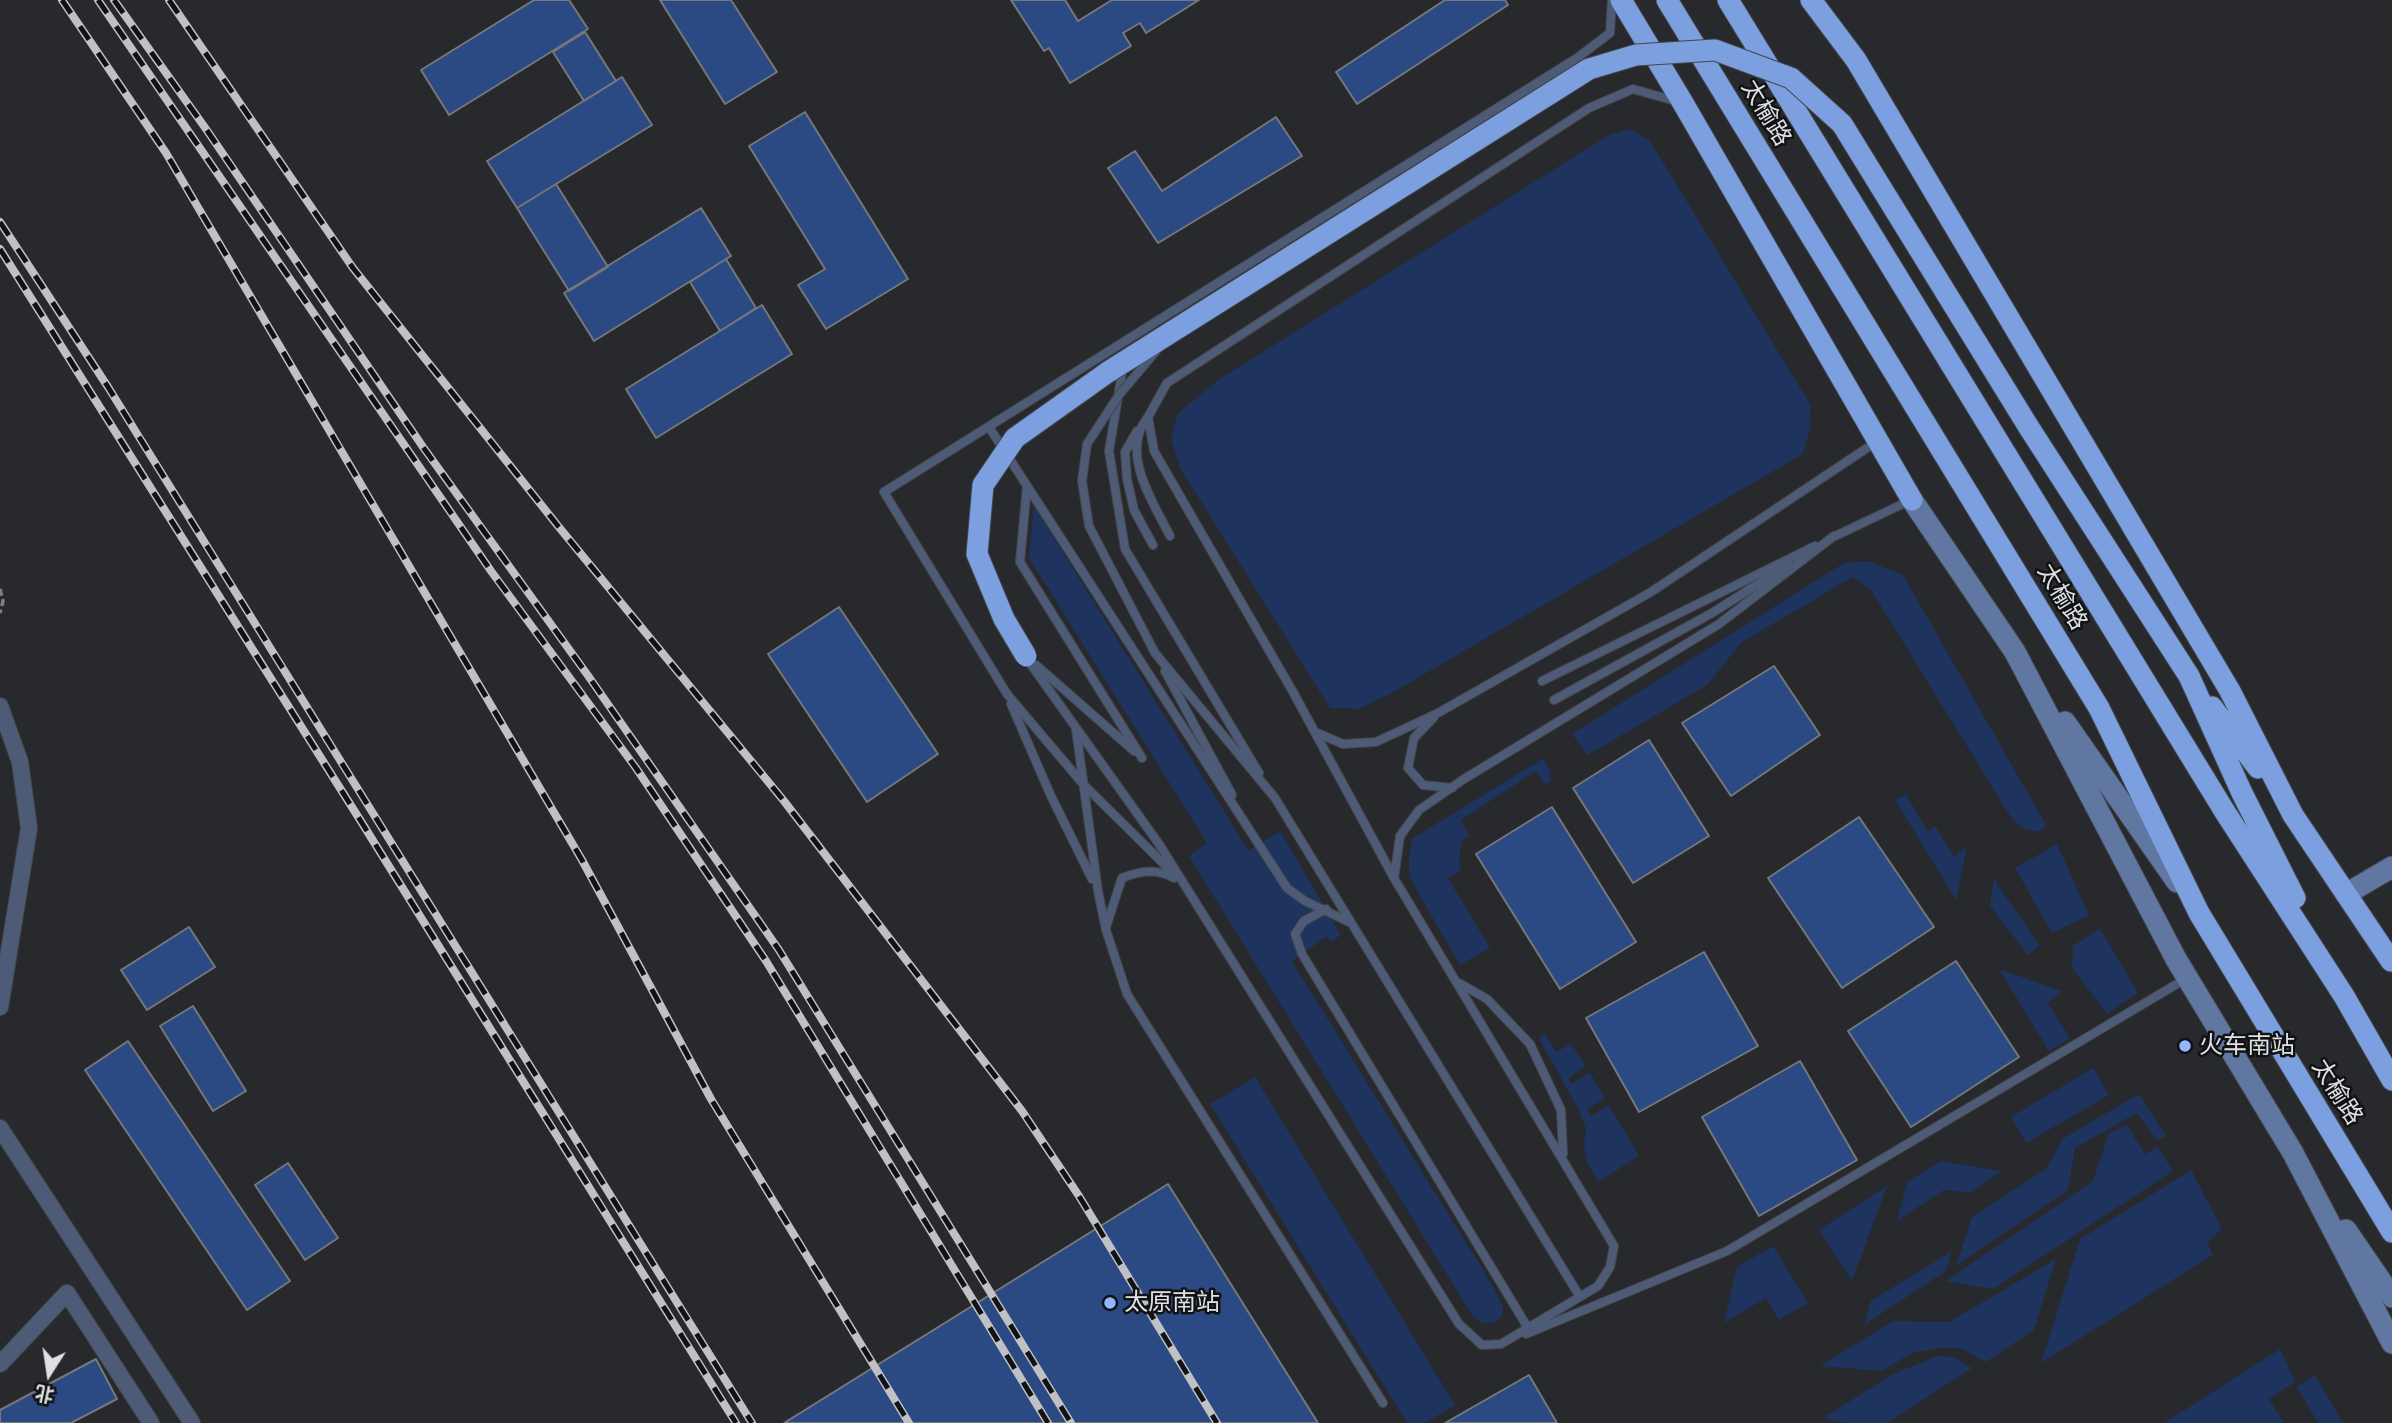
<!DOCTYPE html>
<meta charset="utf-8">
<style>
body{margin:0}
#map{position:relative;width:2392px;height:1423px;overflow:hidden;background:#27292d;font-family:Raleway,"Noto Sans SC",sans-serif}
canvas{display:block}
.north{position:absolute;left:14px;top:1339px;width:70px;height:70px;-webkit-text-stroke:5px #111213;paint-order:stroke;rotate:192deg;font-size:19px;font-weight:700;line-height:28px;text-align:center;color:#dfe0e3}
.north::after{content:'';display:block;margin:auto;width:24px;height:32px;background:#dfe0e3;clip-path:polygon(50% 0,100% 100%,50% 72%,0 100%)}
</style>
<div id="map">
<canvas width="2392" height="1423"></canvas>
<div class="north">北</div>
</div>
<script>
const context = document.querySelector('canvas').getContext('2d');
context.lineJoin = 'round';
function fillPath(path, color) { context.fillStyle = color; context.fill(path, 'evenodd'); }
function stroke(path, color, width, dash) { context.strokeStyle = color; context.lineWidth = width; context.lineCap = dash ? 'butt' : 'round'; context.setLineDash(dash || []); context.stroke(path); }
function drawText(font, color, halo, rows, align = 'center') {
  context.font = font + ' Raleway,"Noto Sans SC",sans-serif'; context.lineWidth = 5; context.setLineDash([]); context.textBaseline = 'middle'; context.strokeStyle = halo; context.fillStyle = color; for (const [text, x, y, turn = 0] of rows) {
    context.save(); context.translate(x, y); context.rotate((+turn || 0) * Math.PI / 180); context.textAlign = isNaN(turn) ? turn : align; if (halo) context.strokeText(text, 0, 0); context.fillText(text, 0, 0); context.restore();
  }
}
const green = new Path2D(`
 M1630 129 1650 141 1810 404 1811 425 1803 454 1390 694 1359 709 1330 708 1180 468 1171 439 1178 413 1218 380 1609 135Z
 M1034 506 1249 851 1280 831 1341 935 1332 941 1326 937 1292 961 1494 1288 1503 1306 1502 1316 1494 1323H1481L1472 1315 1189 856 1207 843 1029 558Z
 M1868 561 1903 575 2046 825 2039 832 2022 828 2010 816 1871 590 1853 577 1742 642 1707 685 1588 755 1572 734 1844 563Z
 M1544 758 1550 772 1551 782 1544 784 1536 771 1461 820 1469 836 1462 841 1459 860 1461 870 1448 878 1490 948 1460 965 1413 884C1407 871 1408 852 1413 838Z
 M1906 794 1928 832 1935 826 1954 857 1967 846 1956 900 1895 800Z
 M2057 844 2089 915 2052 933 2015 868Z
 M1994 879 2040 946 2028 955 1990 906Z
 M2100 928 2138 993 2107 1014 2072 968 2073 946Z
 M1999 969 2062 991 2048 1003 2070 1038 2049 1051Z
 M1545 1034 1556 1052 1571 1044 1586 1066 1569 1078 1571 1084 1590 1073 1605 1098 1587 1110 1591 1116 1609 1105 1639 1156 1598 1182 1587 1162 1584 1146 1586 1129 1578 1109 1539 1038Z
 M2093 1068 2109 1095 2026 1143 2011 1117Z
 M1255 1077 1455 1405 1425 1423H1407L1210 1104Z
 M2139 1094 2166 1136 2157 1140 2137 1113 2075 1148 2068 1190 1956 1266 1972 1217 2047 1168 2062 1139Z
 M2127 1125 2145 1154 2158 1147 2173 1171 1993 1289 1946 1281 2093 1181 2109 1133Z
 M1941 1161 2002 1171 1970 1193 1944 1190 1897 1221 1907 1182Z
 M2191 1170 2222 1229 2207 1243 2213 1255 2041 1363 2080 1239Z
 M1887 1186 1852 1281 1819 1230Z
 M1773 1246 1808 1303 1779 1320 1766 1298 1724 1323 1737 1267Z
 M1952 1251 1946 1271 1864 1325 1871 1301Z
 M2056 1259 2034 1330 1986 1362 1960 1348H1939L1912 1353 1882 1371 1820 1366 1893 1321 1949 1322Z
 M2280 1349 2295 1382 2269 1399 2284 1423H2164Z
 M1940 1355 1955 1358 1972 1368 1887 1423H1848L1823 1418 1893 1374Z
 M2315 1375 2343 1423H2318L2297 1387Z`);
const building = new Path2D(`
 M534 0H569L588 29 449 115 421 70Z
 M660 0H731L777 72 725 104Z
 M1011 0H1065L1078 21 1112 0H1199L1146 33 1140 23 1123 33 1131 46 1070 83 1049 48 1044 51Z
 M1445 0H1505L1508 5 1357 104 1336 72Z
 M585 32 616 81 584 101 553 52Z
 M622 77 652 125 517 208 487 161Z
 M805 112 908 279 826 329 798 285 825 269 749 146Z
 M1276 117 1302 156 1158 243 1108 168 1135 151 1162 191Z
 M556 184 608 267 569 291 517 208Z
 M701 208 731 256 594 341 564 293Z
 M726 259 756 308 720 331 690 282Z
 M762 305 792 354 656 438 626 389Z
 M839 607 938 754 867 802 768 654Z
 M1774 666 1820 735 1731 796 1682 723Z
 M1649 740 1709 836 1633 883 1573 788Z
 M1552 807 1636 942 1560 989 1476 854Z
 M1859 817 1934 927 1842 988 1768 878Z
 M189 927 215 967 147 1010 121 970Z
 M1704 952 1758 1046 1639 1112 1586 1018Z
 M1956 961 2019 1057 1911 1127 1848 1031Z
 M193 1006 246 1091 213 1111 160 1026Z
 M128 1041 290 1281 247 1310 85 1070Z
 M1800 1061 1857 1160 1759 1216 1702 1117Z
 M288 1163 338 1238 305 1260 255 1185Z
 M1168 1184 1318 1423H784Z
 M96 1359 117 1399 71 1423H0V1410Z
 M1529 1375 1557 1423H1445Z`);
const path = new Path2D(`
 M0 589 3 601 0 613`);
const lane = new Path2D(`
 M1123 367 1109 451 1125 549 1259 773
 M1148 417C1119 452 1153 502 1170 536
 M989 427 1287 888 1305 901 1349 922
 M1137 431 1125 452 1127 479 1134 510 1153 545
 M1027 486 1020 562 1142 758
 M1831 538 1911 500
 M1155 653 1275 798 1580 1297
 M1027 659 1159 844 1459 1324 1482 1345 1501 1344 1598 1286 1610 1267 1614 1246 1394 878 1400 836 1419 810 1464 779 1719 624 1834 536
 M1036 665 1134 751
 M1165 671 1232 795
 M1542 681 1815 546
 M1554 700 1712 613 1788 565
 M1011 704 1051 796 1092 879
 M1434 717 1414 738 1408 768 1423 785 1452 788
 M1076 729 1098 891 1106 930 1127 994 1383 1403
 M1315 732 1343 744 1376 742 1438 713 1651 592 1876 442
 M1175 875 1083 784 1007 694 884 492 1577 58 1610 33 1612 0
 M1394 878 1293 692 1154 451 1148 417 1167 383 1589 108 1633 89 1679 102
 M1326 909 1304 921 1295 934 1302 954 1528 1328
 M1106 927 1122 878C1140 871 1156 868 1174 878
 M1459 983 1487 999 1530 1044 1561 1110 1563 1154
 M1526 1334 1727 1251 2187 978`);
const street = new Path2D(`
 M0 706 20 762 29 828 0 1007
 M0 1128 192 1423
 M0 1364 67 1293 151 1423`);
const secondary = new Path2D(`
 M1912 500 2015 652 2176 959 2293 1153 2392 1343
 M2065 722 2177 882
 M2346 894 2392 867
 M2346 1230 2392 1297`);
const highway = new Path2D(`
 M1621 0 1683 103 1912 500
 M1667 0 2099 708 2199 913 2392 1232
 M1728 0 2225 812 2344 996 2392 1080
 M1811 0 1856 60 2230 691 2293 815 2391 961
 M2189 676 2242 793 2295 898
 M2212 707 2258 768`);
const rail = new Path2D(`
 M62 0 166 153 582 860 711 1099 909 1423
 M98 0 491 571 636 768 766 961 1048 1423
 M114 0 206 129 423 447 589 677 779 950 1071 1423
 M169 0 353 268 558 526 784 801 1022 1111 1079 1196 1217 1423
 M0 222 108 387 752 1423
 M0 249 362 823 736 1423`);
const laneBridge = new Path2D(`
 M1155 653 1089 526 1082 481 1087 444 1119 395 1157 350`);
const highwayBridge = new Path2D(`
 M1026 656 1004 619 977 554 983 485 1015 438 1108 372 1589 69 1636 55 1715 50 1791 78 1842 124 2028 426 2189 676`);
const markers = [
 [2185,1046,7,"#92b7fd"],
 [1110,1303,7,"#92b7fd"]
];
const streetNames = [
 ["太榆路",1766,113,59],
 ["太榆路",2062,597,59],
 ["太榆路",2337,1092,58]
];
const poiNames = [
 ["火车南站",2199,1046],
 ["太原南站",1124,1303]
];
fillPath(green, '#1e335d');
fillPath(building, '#2b4983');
stroke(building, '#75777b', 2);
stroke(lane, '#44464a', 10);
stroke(street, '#44464a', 18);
stroke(secondary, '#44464a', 23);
stroke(highway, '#44464a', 23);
stroke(path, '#7e8083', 3.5, [7, 3.5]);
stroke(lane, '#4d5b76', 8);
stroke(street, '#4d5b76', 16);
stroke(secondary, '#6077a1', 21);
stroke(highway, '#7c9fe0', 21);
stroke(rail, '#c0c1c4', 8);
stroke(rail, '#111213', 5, [16]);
stroke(laneBridge, '#44464a', 10, []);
stroke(highwayBridge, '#44464a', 23, []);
stroke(laneBridge, '#4d5b76', 8);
stroke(highwayBridge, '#7c9fe0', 21);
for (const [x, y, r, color] of markers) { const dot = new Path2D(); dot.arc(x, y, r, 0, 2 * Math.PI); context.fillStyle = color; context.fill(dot); stroke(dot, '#111213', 2.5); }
drawText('24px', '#dfe0e3', '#111213', streetNames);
drawText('24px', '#dfe0e3', '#111213', poiNames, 'left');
</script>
